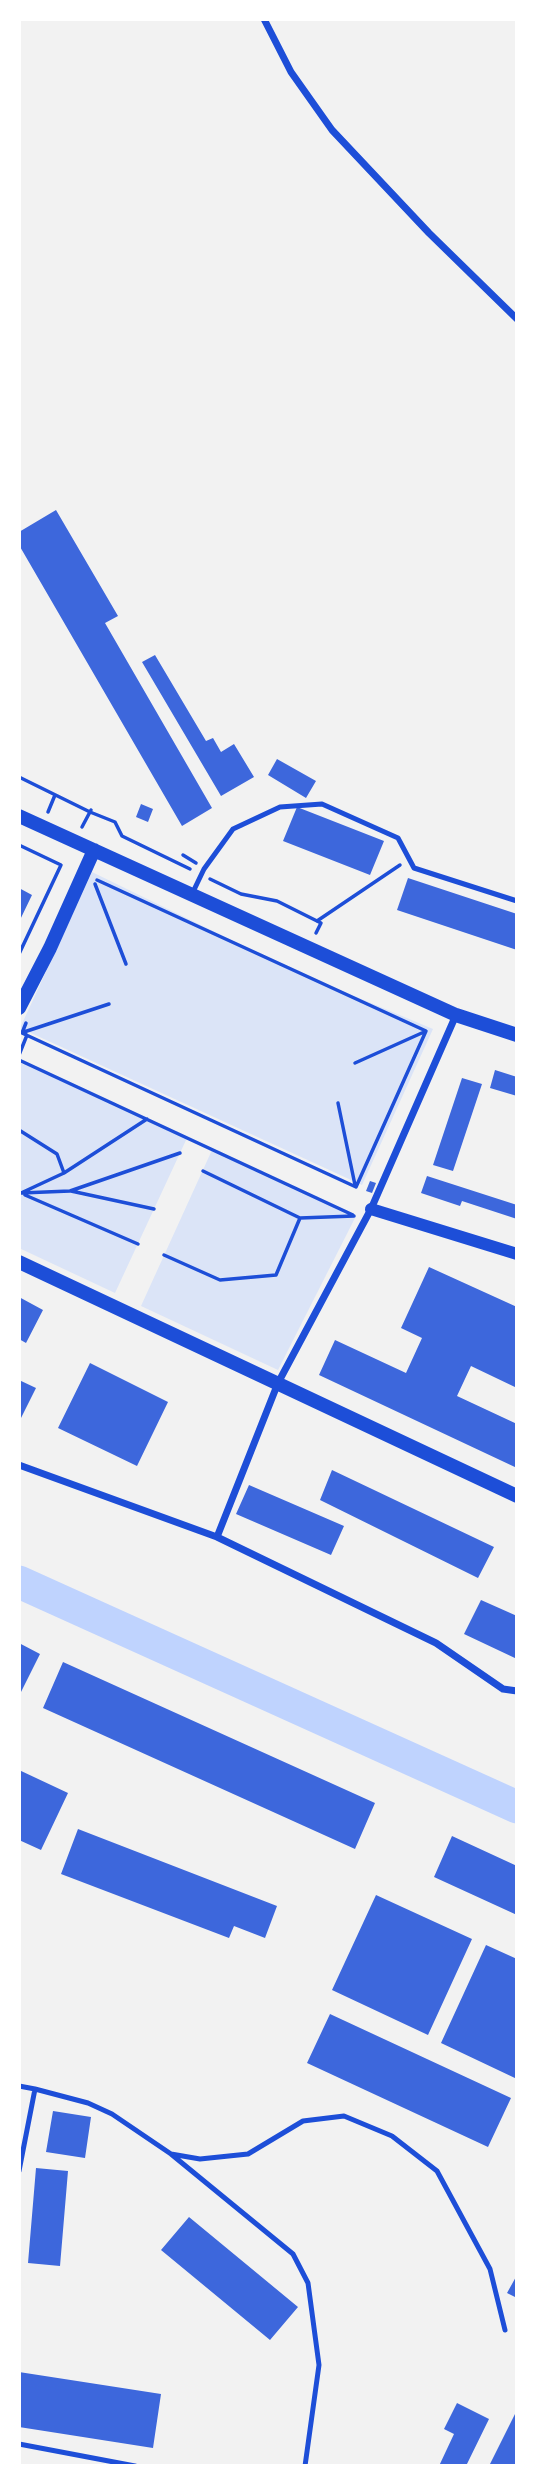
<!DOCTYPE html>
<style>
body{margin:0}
#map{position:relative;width:536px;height:2485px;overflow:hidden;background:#f2f2f2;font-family:"PT Sans",sans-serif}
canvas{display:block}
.frame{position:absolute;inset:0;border:21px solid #fff;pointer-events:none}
</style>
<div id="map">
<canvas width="536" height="2485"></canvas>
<div class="frame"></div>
</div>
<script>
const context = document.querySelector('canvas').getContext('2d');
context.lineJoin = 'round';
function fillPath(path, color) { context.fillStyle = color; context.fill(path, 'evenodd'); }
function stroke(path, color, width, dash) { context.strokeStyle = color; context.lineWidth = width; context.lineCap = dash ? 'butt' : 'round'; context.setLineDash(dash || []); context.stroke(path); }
const green = new Path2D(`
 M92 872 297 972 433 1029 362 1185 20 1028Z
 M19 1062 187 1138 115 1293 19 1248Z
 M212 1150 356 1216 278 1370 141 1306Z`);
const river = new Path2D(`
 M19 1582 517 1807`);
const building = new Path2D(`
 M56 510 118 616 105 623 212 808 182 826 19 545V532Z
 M155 655 206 741 213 738 221 752 234 744 254 777 221 796 142 662Z
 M277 759 316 781 306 798 268 775Z
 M141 804 153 809 148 822 136 817Z
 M297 807 384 841 370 875 283 841Z
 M408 878 517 914V950L397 910Z
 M19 888 32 895 19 922Z
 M495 1070 517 1077V1096L490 1088Z
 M462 1078 482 1084 453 1171 433 1165Z
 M427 1176 517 1205V1219L462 1201 460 1206 421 1193Z
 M370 1181 376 1183 372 1193 366 1191Z
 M429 1267 517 1307V1388L471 1366 457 1396 517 1424V1468L319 1375 335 1340 406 1373 422 1338 401 1328Z
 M19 1297 43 1310 26 1343 19 1339Z
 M90 1363 168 1402 137 1466 58 1428Z
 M19 1380 36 1388 19 1422Z
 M332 1470 494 1547 478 1578 320 1500Z
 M249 1485 344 1526 331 1555 236 1514Z
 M481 1600 517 1616V1659L464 1634Z
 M19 1643 40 1654 19 1696Z
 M63 1662 375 1803 355 1849 43 1708Z
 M19 1770 68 1793 41 1850 19 1840Z
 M78 1829 277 1906 265 1938 234 1926 229 1938 61 1874Z
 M452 1836 517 1866V1915L434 1877Z
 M376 1895 472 1939 428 2035 332 1990Z
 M486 1945 517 1959V2079L441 2043Z
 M330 2014 511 2098 488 2147 307 2063Z
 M53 2111 91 2117 85 2158 46 2152Z
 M36 2168 68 2171 60 2266 28 2263Z
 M189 2217 298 2307 270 2340 161 2250Z
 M517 2275V2298L507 2293Z
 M19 2372 161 2394 153 2448 19 2427Z
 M457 2403 489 2419 466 2466H439L454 2434 444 2429Z
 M517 2410V2466H489Z`);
const path = new Path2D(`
 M19 777 90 812 115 822 122 836 190 869
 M48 812 55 795
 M82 827 91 810
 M19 845 61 865 19 954
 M183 855 196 863
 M210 879 241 894 277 901 321 923 316 933
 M97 880 426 1031
 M95 884 126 964
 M317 921 400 865
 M26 1023 22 1033 356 1187
 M24 1032 109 1004
 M19 1055 27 1035
 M19 1060 353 1215
 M355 1063 424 1032
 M338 1103 355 1185
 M147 1119 64 1173 21 1193 70 1191 180 1153
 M19 1130 57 1154 64 1173
 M203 1171 300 1218
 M356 1187 426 1031
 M71 1191 154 1209
 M25 1195 138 1244
 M164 1255 220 1280 276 1275 300 1218 354 1216`);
const service = new Path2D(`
 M192 894 204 869 233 829 280 807 322 804 398 838 414 868 517 901
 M19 2086 35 2089 19 2171
 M35 2089 88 2103 112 2114 171 2154 200 2159 248 2154 303 2121 344 2116 392 2136 437 2171 490 2269 505 2330
 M171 2154 293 2254 308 2283 319 2365 305 2466
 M19 2444 135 2466`);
const minor = new Path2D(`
 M264 19 291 72 332 130 429 233 517 319
 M19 1465 217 1537 436 1643 503 1689 517 1691
 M217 1537 278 1383 371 1209 456 1015`);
const tertiary = new Path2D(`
 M371 1209 517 1254`);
const secondary = new Path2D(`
 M19 816 456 1015 517 1035
 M19 1008 50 948 94 850
 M19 1262 517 1496`);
fillPath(green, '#dbe4f7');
stroke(river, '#bfd3fe', 33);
fillPath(building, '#3d67dc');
stroke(path, '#1d4ed8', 3.5);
stroke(service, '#1d4ed8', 5);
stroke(minor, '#1d4ed8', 7);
stroke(tertiary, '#1d4ed8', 12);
stroke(secondary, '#1d4ed8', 14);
</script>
